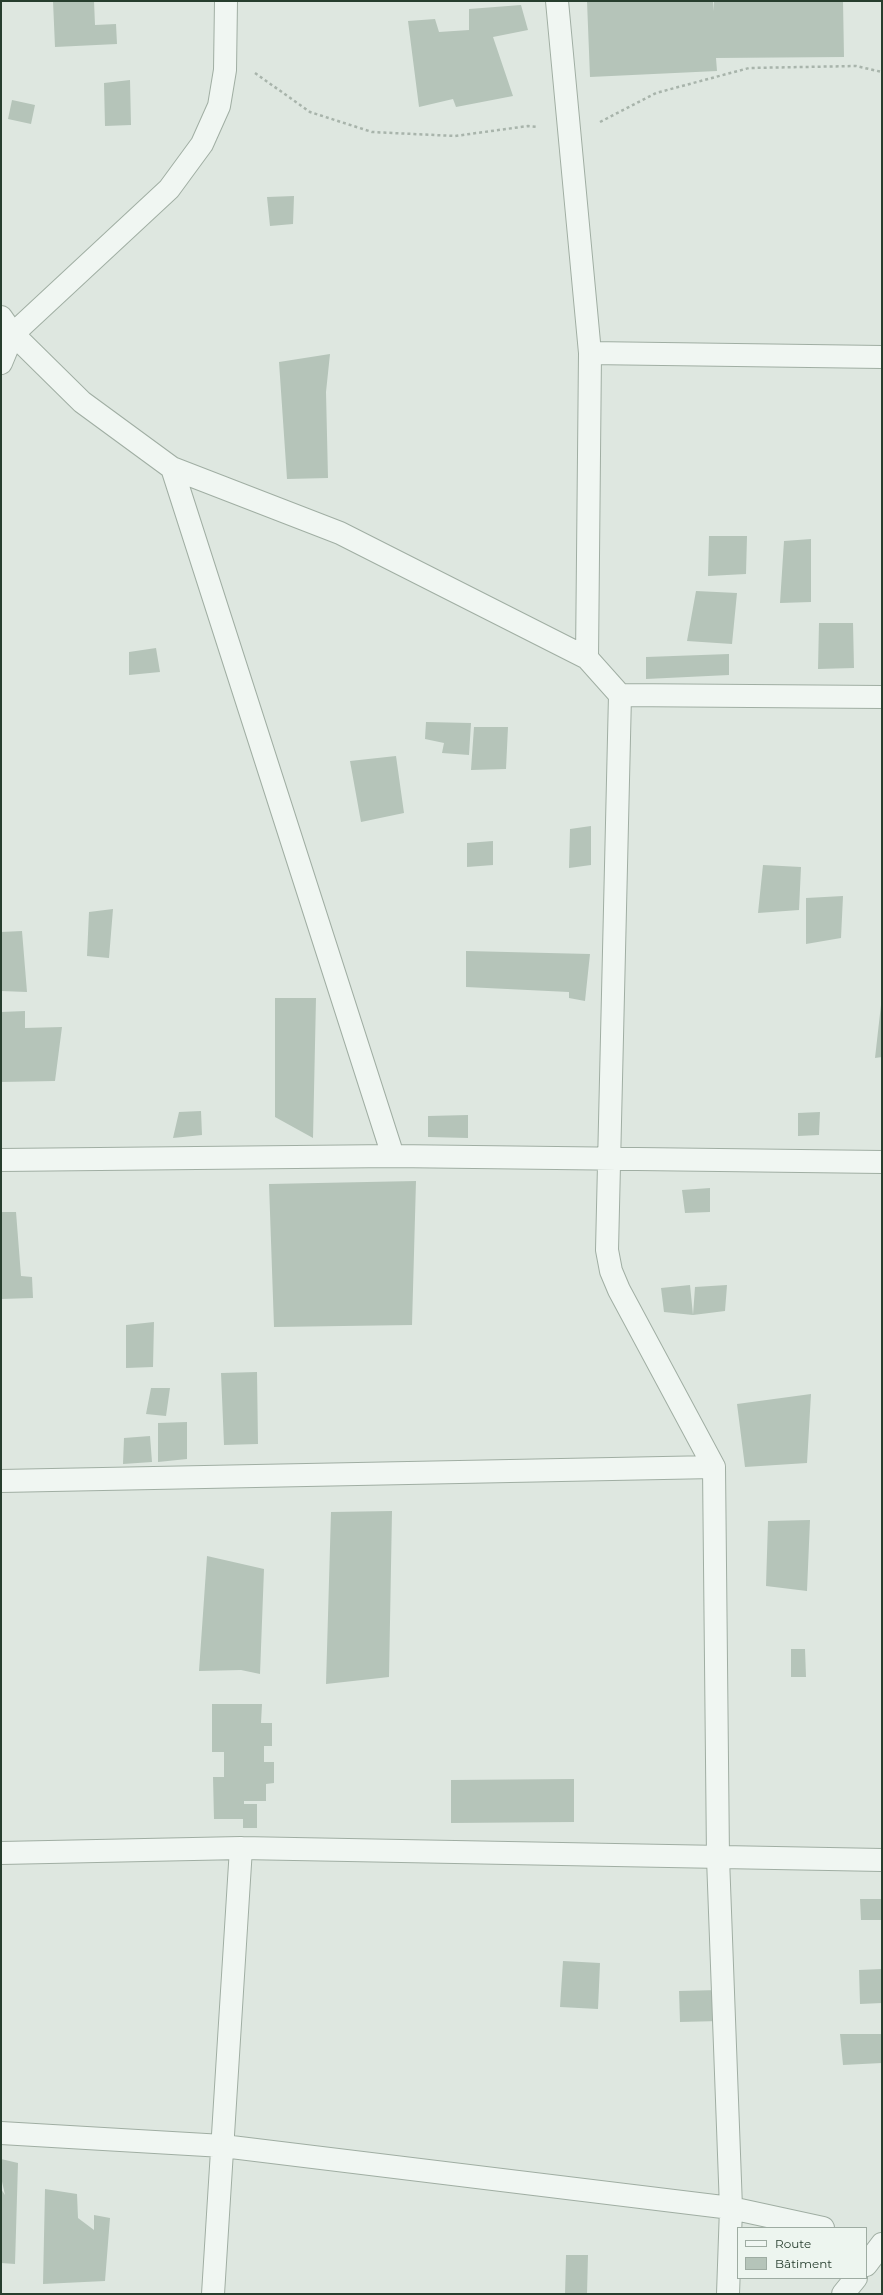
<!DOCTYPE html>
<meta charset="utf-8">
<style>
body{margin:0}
#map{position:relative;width:883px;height:2295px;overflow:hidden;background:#dee7e0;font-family:Montserrat,sans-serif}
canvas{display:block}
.frame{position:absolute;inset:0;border:2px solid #273e2e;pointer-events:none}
.legend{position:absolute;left:737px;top:2227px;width:130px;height:52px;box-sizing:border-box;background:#edf5ef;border:1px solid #9eaca2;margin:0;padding:5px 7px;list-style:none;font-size:12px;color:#273e2e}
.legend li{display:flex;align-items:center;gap:8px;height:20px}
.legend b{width:20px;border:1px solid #9eaca2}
</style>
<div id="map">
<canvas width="883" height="2295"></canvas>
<div class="frame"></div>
<ul class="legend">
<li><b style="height:5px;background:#f0f6f2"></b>Route</li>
<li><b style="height:11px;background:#b5c4b9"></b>Bâtiment</li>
</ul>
</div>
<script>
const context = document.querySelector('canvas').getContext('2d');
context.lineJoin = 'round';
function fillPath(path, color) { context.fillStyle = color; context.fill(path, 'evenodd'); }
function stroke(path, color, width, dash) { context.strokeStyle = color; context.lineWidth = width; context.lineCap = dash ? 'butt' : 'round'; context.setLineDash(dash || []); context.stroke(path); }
const building = new Path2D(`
 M53 1H94L95 25 116 24 117 44 55 47Z
 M587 1H713L714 11V1H843L844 57 716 58 717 71 590 77Z
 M521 5 528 30 493 37 513 96 456 107 453 99 419 107 408 21 435 19 439 32 469 30V9Z
 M130 80 131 125 105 126 104 83Z
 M12 100 35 105 31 124 8 119Z
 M294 196 293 224 270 226 267 197Z
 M330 354 326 392 328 478 287 479 279 362Z
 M709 536H747L746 574 708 576Z
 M811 539V602L780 603 784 541Z
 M696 591 737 593 732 644 687 641Z
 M819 623H853L854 668 818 669Z
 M156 648 160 672 129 675V652Z
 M729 654V675L646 679V657Z
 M426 722 471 723 469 755 442 753 444 743 425 739Z
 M474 727H508L506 769 471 770Z
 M396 756 404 813 361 822 350 761Z
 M591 826V865L569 868 570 829Z
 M493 841V865L467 867V843Z
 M763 865 801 867 799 910 758 913Z
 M843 896 841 938 806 944V898Z
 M113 909 109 958 87 956 89 912Z
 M22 931 27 992 1 991V932Z
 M466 951 590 954 585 1001 569 998V992L466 987Z
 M275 998H316L313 1138 275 1117Z
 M881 1005 882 1057 875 1058Z
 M25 1011V1028L62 1027 55 1081 1 1082V1012Z
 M201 1111 202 1135 173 1138 179 1112Z
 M820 1112 819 1135 798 1136V1113Z
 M468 1115V1138L428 1137V1116Z
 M416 1181 412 1325 274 1327 269 1184Z
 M710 1188V1212L685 1213 682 1190Z
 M1 1212H16L21 1276 32 1277 33 1298 1 1299Z
 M690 1285 693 1315 664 1312 661 1288Z
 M727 1285 725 1311 693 1315 695 1287Z
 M154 1322 153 1367 126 1368V1325Z
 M257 1372 258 1444 224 1445 221 1373Z
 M151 1388H170L166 1416 146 1414Z
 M811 1394 807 1463 745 1467 737 1404Z
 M187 1422V1459L158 1462V1423Z
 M150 1436 152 1462 123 1464 124 1438Z
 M392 1511 389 1677 326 1684 331 1512Z
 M810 1520 807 1591 766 1586 768 1521Z
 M207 1556 264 1569 260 1674 241 1670 199 1671Z
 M791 1649H805L806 1677H791Z
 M212 1704H262L261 1723H272V1746H264V1762H274V1783L266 1784V1801H244V1804H257V1828H243V1819H214L213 1777H224V1752H212Z
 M574 1779V1822L451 1823V1780Z
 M860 1899H882V1920H861Z
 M563 1961 600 1963 598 2009 560 2007Z
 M882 1969V2003L860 2004 859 1970Z
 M719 1990 720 2021 680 2022 679 1991Z
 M840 2034H882V2063L843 2065Z
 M1 2159 18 2163 15 2264 1 2263V2189L5 2195 1 2177Z
 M45 2189 77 2194 78 2218 94 2230V2215L110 2218 105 2281 43 2284Z
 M566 2255H588L587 2294H565Z`);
const path = new Path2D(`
 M255 73 310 112 372 132 455 136 528 126 538 127
 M600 122 656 93 749 68 856 66 882 72`);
const street = new Path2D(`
 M557 1 590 353 587 658
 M1 317 13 334 82 402 172 468 340 533 587 658 620 695 882 697
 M590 353 882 357
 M1 363 13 334 169 189 202 144 219 106 225 70 226 1
 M172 468 393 1156
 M620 695 607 1250 611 1271 619 1290 714 1467 718 1858 731 2208 728 2294
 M1 1160 393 1156 882 1162
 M1 1481 714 1467
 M1 1853 241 1848 882 1860
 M1 2133 223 2146 731 2208 823 2228
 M866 2265 882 2244
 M213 2294 241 1848
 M843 2294 856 2278`);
fillPath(building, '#b5c4b9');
stroke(street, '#a0aea3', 24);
stroke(path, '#a8b4ab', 2.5, [3, 3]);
stroke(street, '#f0f6f2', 22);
</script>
